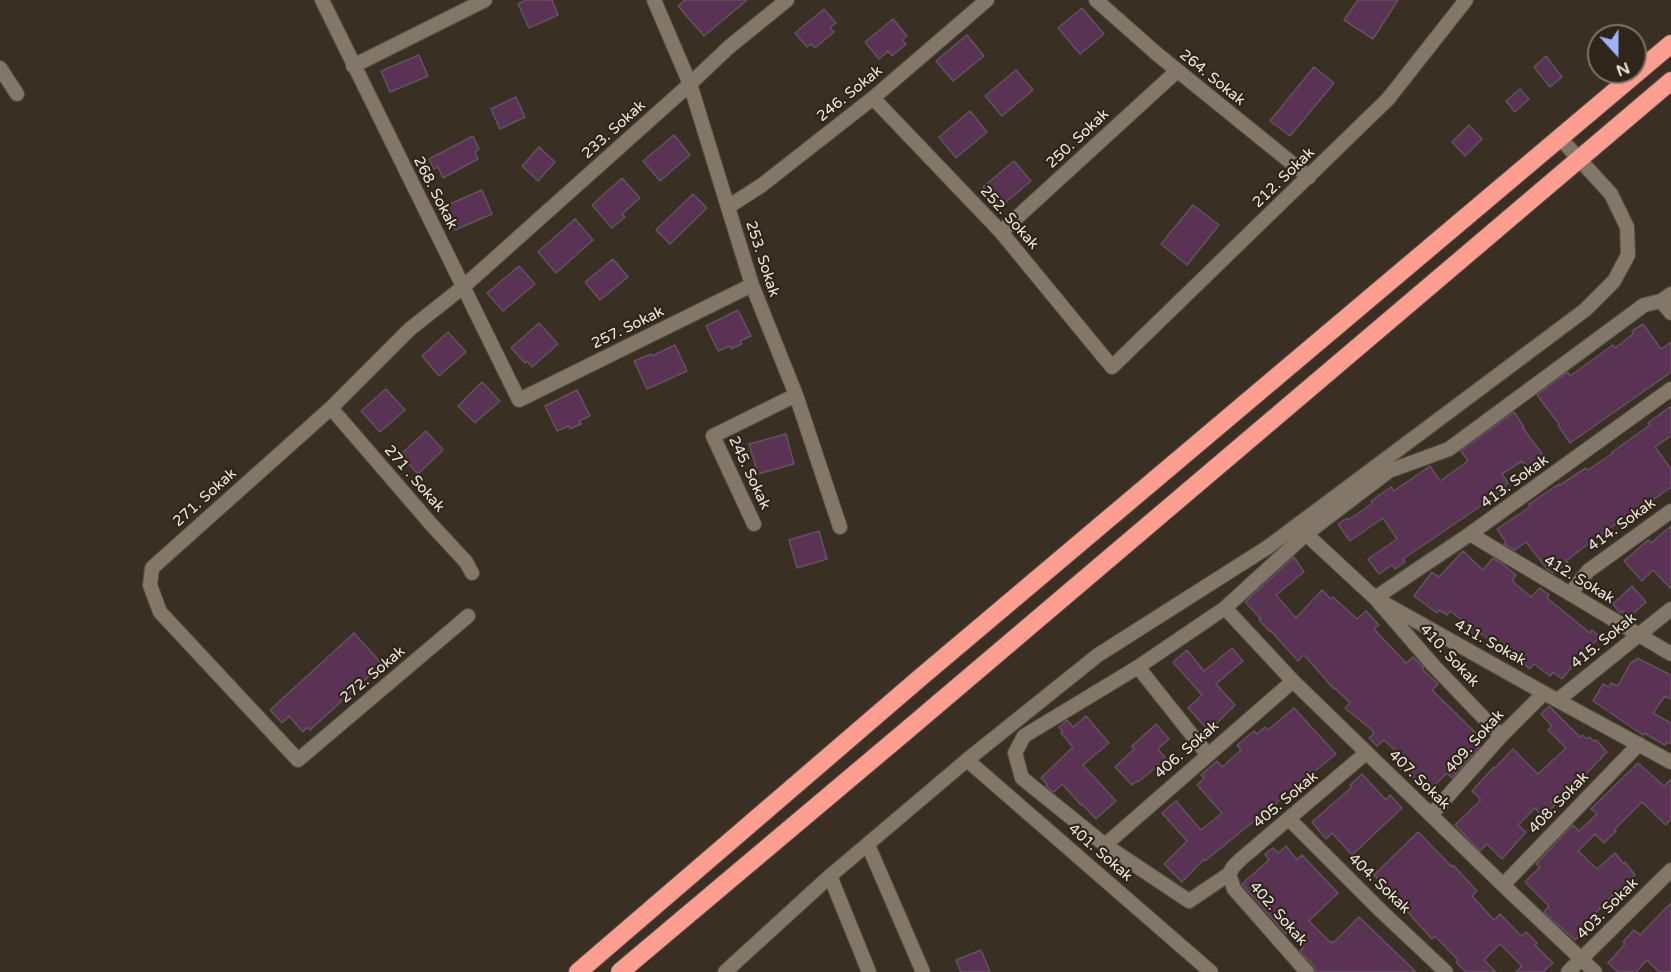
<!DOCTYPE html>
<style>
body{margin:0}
#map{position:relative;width:1671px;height:972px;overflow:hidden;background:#393023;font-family:"Varela Round",sans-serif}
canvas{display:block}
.north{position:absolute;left:1587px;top:24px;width:60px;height:60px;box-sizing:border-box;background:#2f2619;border:2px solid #7b7368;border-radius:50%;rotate:159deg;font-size:16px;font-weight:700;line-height:24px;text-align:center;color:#ede7df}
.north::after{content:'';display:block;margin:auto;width:21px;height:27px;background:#9cb4fd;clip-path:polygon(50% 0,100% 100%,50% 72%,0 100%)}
</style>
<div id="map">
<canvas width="1671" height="972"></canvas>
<div class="north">N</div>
</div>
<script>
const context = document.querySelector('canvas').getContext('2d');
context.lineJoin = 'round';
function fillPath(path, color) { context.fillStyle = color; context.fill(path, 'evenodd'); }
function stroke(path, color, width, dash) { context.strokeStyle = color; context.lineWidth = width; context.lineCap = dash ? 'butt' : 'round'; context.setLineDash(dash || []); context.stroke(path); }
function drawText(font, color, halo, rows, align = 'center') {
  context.font = font + ' "Varela Round",sans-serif'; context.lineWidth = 4.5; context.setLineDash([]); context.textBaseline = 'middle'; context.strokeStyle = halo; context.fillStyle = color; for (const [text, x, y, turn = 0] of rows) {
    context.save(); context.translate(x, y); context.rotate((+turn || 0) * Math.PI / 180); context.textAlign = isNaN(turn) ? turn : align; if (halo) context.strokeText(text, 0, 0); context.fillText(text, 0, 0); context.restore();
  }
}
const building = new Path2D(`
 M526 0H552L558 15 529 28 518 4Z
 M685 0H747L704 36 678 6Z
 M1358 0H1398L1373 39 1344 20Z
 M1082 8 1104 34 1080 54 1058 28Z
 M824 9 836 23 830 28 834 32 815 48 811 44 807 47 795 33Z
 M893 19 907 36 902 40 906 44 892 56 888 51 879 59 865 42Z
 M967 35 984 56 953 81 936 61Z
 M419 55 428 76 390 92 381 71Z
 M1546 56 1562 77 1550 87 1534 67Z
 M1314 67 1334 83 1290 136 1270 121Z
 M1016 70 1033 90 1002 116 985 96Z
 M1520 89 1529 99 1515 112 1506 101Z
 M516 97 525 117 500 129 491 109Z
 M970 111 987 132 956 158 939 137Z
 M1469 125 1482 139 1465 156 1452 142Z
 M674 135 690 155 660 181 643 161Z
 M473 136 479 149 475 152 478 159 443 178 438 167 434 169 429 159Z
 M539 147 555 162 538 181 522 166Z
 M1014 161 1031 181 1000 207 983 187Z
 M622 178 640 198 622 214 625 217 612 228 592 205Z
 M482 190 492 214 455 230 445 206Z
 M693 194 707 208 670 244 656 230Z
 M1193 205 1219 225 1187 265 1161 244Z
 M575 219 593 240 556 273 538 252Z
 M613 259 628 277 600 300 585 282Z
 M519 266 535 284 503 311 487 293Z
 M738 310 751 336 740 341 742 344 731 349 730 346 718 351 706 326Z
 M539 323 558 344 532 367 527 361 525 363 511 348Z
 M1643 324 1661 349 1671 342V372L1570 443 1558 425 1559 424 1537 395 1568 372 1570 376 1613 345 1615 348 1633 334 1632 331Z
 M448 332 466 352 439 376 422 356Z
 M675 345 687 371 647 389 634 361 651 354 652 356Z
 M482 382 500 401 475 423 458 406Z
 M386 389 405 410 380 432 361 411Z
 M577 390 590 416 579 421 581 424 570 429 569 426 557 431 545 406Z
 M1671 406V436L1655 447 1671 469V487L1647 504 1646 502 1584 547 1566 561 1568 563 1553 573 1547 569 1526 542 1515 550 1504 544 1506 542 1497 529 1530 507 1529 504 1559 484 1560 485 1586 468 1588 470 1613 453 1612 452 1650 425 1648 423Z
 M1514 412 1524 427 1523 428 1546 459 1528 471 1522 461 1502 474 1508 483 1497 495 1403 559 1405 562 1395 569 1392 565 1379 574 1368 559 1397 539 1383 518 1350 541 1338 524 1347 518 1348 520 1373 503 1371 501 1391 487 1394 491 1430 466 1440 481 1468 461 1461 451Z
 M426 431 443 450 418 474 400 455Z
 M786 434 794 464 758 474 749 444Z
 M1671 526V589L1653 570 1642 581 1624 561 1648 540 1651 543Z
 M819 531 827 559 797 568 789 540Z
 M1463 551 1483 570 1493 558 1504 565 1516 575 1512 581 1531 597 1540 588 1549 595 1547 598 1590 633 1592 630 1600 637 1580 656 1562 679 1553 672 1550 676 1534 664 1530 669 1524 664 1522 667 1496 648 1497 647 1481 633 1476 640 1463 629 1467 624 1450 611 1447 615 1439 610 1437 613 1414 596 1432 572 1439 577Z
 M1294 557 1304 572 1276 595 1296 618 1322 590 1331 599 1333 597 1357 619 1366 611 1379 625 1374 629 1406 663 1413 657 1424 668 1423 670 1438 684 1432 690 1481 738 1479 740 1481 743 1478 747 1479 748 1452 778 1447 773 1428 792 1409 773 1407 772 1405 773 1395 764 1402 757 1384 740 1377 746 1369 738 1374 734 1372 730 1345 708 1350 703 1335 688 1334 689 1304 655 1298 661 1270 630 1269 631 1259 620 1261 619 1245 602Z
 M1632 586 1646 602 1628 618 1622 611 1620 613 1613 604Z
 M354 633 382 664 310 730 307 727 303 732 289 716 282 723 270 710Z
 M1232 648 1243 661 1216 684 1235 705 1209 731 1188 708 1202 695 1173 662 1187 650 1204 671Z
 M1637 658 1671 675V699L1665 696 1653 713 1671 723V744L1667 742 1665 745 1644 733 1643 735 1593 701 1603 684 1609 687 1611 683 1618 686 1631 662 1632 663 1634 660 1636 661Z
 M1549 706 1580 737 1582 735 1587 739 1589 737 1594 741 1596 740 1607 752 1586 774 1585 773 1551 802 1555 805 1543 817 1535 808 1518 825 1526 832 1502 859 1487 844 1480 851 1455 825 1481 800 1472 791 1494 767 1495 768 1513 749 1538 774 1566 748 1548 730 1552 726 1541 714Z
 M1294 708 1336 754 1205 861 1204 859 1182 882 1164 864 1187 841 1162 813 1176 801 1201 830 1222 813 1197 785 1204 778 1201 775 1217 761 1222 767 1241 750 1237 745 1254 731 1257 734 1265 727 1268 730Z
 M1086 716 1109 743 1083 765 1116 801 1096 819 1082 804 1081 805 1062 784 1054 792 1046 786 1047 784 1041 778 1073 747 1061 733 1063 732 1059 727 1067 720 1073 727Z
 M1156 724 1169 739 1158 749 1166 759 1138 782 1137 781 1132 785 1115 767 1134 749 1132 746Z
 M1638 763 1664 786 1671 779V819L1666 825 1642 802 1614 830 1616 831 1604 843 1595 834 1578 851 1597 869 1615 853 1624 864 1625 862 1635 875 1630 880 1632 881 1615 897 1613 895 1587 922 1590 925 1575 940 1544 912 1549 906 1525 882 1540 867 1536 864 1573 825 1579 831 1597 814 1591 809Z
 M1362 774 1386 800 1390 795 1402 808 1352 855 1332 833 1326 839 1312 822 1352 787 1350 785Z
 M1418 832 1452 867 1453 865 1477 891 1472 896 1494 920 1500 914 1521 936 1526 932 1537 943 1535 945 1553 963 1543 972H1516L1522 966 1500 944 1484 960 1496 972H1466L1456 962 1458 960 1435 936 1432 939 1374 875Z
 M1286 846 1297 860 1302 855 1338 893 1309 921 1331 943 1333 941 1334 942 1359 917 1416 972H1316L1314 966 1300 951 1304 947 1288 931 1286 934 1242 884 1269 860 1265 854 1273 848 1278 853Z
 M1671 903V972H1659L1647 960 1636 972H1618L1608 963 1625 944 1623 942 1634 930 1640 935Z
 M981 950 990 972H961L956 960Z`);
const street = new Path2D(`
 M322 0 519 400 752 285
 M654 0 690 84 752 285 796 395 840 527
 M1096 0 1157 54 1309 177
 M353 66 485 0
 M0 68 17 94
 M873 98 1001 232 1112 367 1388 99 1466 0
 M728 207 762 185 873 98 987 0
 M1001 232 1177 71
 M1661 301 1671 313
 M331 408 430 523 466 562 472 573
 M754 524 713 436 796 395
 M1306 534 1375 598 1544 693 1671 762
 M1470 534 1671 654
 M1570 594 1588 571 1671 511
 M1225 608 1293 681 1503 885 1595 972
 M468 616 298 760 160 612 150 585 152 568 331 408 410 329 463 287 690 84 729 47 787 0
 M1138 667 1207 754
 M1558 700 1671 609
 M1501 736 1433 665 1375 598 1470 534 1671 389
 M1366 753 1241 859 1233 867 1229 874 1189 901 1105 845 1022 778 1015 753 1024 736 1138 667 1225 608 1306 534 1389 471 1449 449 1644 305 1661 301 1671 294
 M967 760 1211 972
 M1431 815 1501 736 1544 693
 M1289 819 1380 910 1446 972
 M868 845 923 972
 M1105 845 1293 681
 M1229 874 1234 889 1307 972
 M830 876 869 972
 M1503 885 1639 744
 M725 972 830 876 967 760 1098 655 1268 547 1585 310 1614 281 1628 255 1627 227 1611 194 1559 137
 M1568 972 1671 870`);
const highway = new Path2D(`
 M578 972 921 677 1671 44
 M620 972 906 731 1671 81`);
const streetNames = [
 ["264. Sokak",1212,78,39],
 ["246. Sokak",850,94,-39],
 ["233. Sokak",614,130,-42],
 ["250. Sokak",1078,139,-43],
 ["212. Sokak",1284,178,-44],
 ["268. Sokak",435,193,63],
 ["252. Sokak",1009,218,48],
 ["253. Sokak",762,259,72],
 ["257. Sokak",628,328,-26],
 ["245. Sokak",749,473,65],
 ["271 . Sokak",414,479,49],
 ["413. Sokak",1515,482,-36],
 ["271. Sokak",205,498,-42],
 ["414. Sokak",1622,525,-36],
 ["412. Sokak",1579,580,31],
 ["415. Sokak",1604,641,-39],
 ["411. Sokak",1490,643,29],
 ["410. Sokak",1449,656,47],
 ["272. Sokak",373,675,-40],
 ["409. Sokak",1475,742,-48],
 ["406. Sokak",1187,750,-41],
 ["407. Sokak",1419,780,44],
 ["405. Sokak",1286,800,-40],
 ["408. Sokak",1559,803,-46],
 ["401. Sokak",1100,853,41],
 ["404. Sokak",1379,884,44],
 ["403. Sokak",1608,909,-45],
 ["402. Sokak",1278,914,49]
];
fillPath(building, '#5a3354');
stroke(building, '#61535e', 1.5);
stroke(street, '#554e43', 16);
stroke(highway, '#554e43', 20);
stroke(street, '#827768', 14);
stroke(highway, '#fe9e91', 18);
drawText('15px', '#ede7df', '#2f2619', streetNames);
</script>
